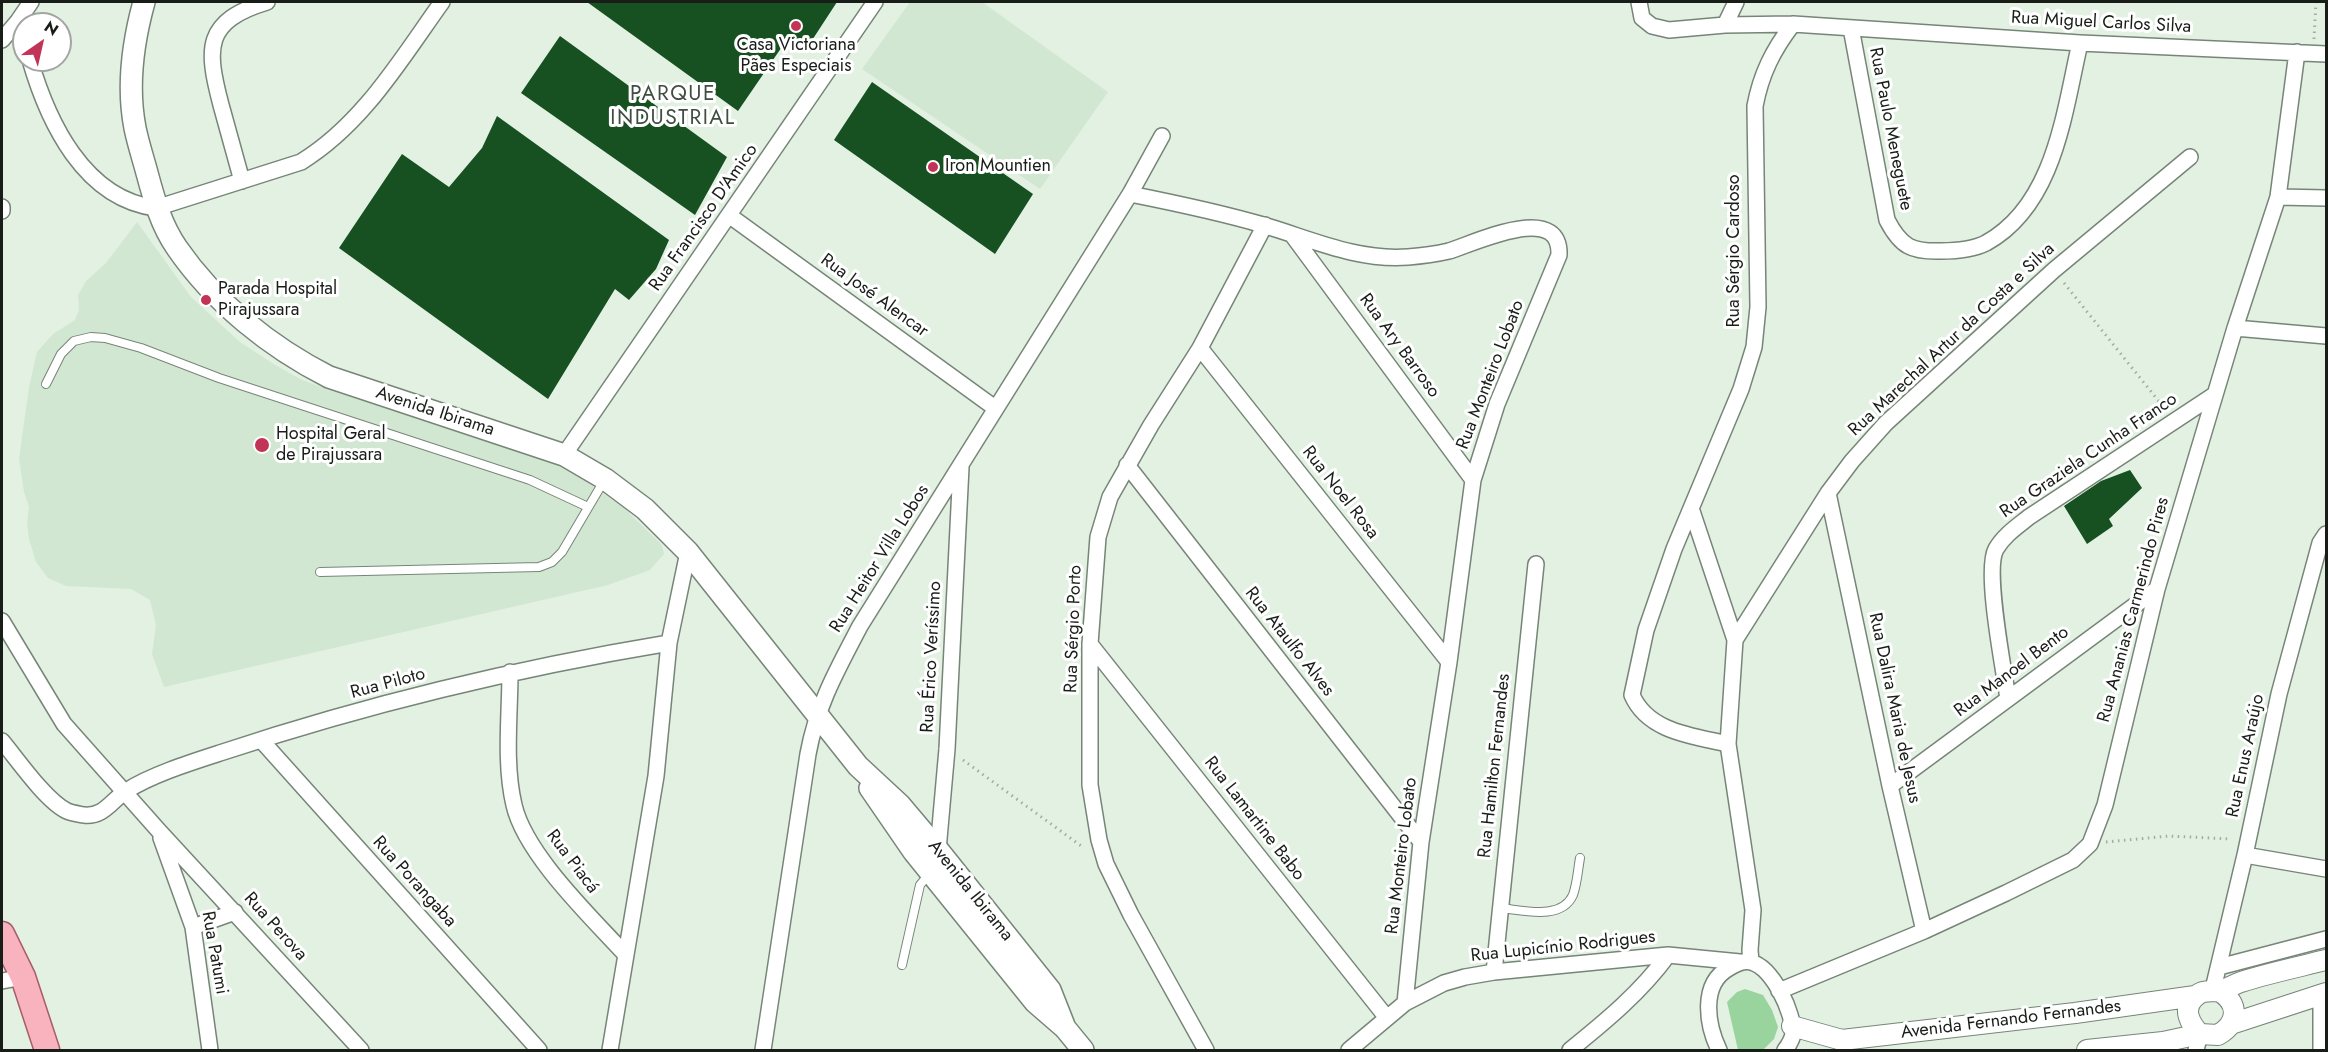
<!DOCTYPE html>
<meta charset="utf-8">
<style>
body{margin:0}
#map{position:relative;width:2328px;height:1052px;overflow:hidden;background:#e2f1e2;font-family:Jost,sans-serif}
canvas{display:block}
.frame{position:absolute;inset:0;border:3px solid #181d18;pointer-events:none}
.north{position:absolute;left:12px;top:12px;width:60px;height:60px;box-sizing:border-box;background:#fff;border:2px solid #a3a5a3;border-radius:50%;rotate:34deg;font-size:16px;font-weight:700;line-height:24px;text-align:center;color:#181d18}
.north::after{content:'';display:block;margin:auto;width:21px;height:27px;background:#c23358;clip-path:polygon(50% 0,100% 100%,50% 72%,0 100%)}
</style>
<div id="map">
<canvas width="2328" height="1052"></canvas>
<div class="frame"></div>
<div class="north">N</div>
</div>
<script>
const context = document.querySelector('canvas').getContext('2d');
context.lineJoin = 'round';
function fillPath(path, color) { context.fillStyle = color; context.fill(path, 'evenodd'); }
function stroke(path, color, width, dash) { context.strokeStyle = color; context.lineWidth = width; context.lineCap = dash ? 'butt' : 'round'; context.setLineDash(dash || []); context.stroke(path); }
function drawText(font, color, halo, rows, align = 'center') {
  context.font = font + ' Jost,sans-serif'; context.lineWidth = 6; context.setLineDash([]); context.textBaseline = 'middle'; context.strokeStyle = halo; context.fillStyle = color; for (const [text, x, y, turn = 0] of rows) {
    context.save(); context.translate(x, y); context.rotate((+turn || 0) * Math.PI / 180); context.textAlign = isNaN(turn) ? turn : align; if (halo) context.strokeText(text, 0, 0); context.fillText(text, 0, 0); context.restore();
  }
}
const built = new Path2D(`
 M910 2H982L1108 92 1040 189 862 69Z
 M137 222 191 297 240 342 272 363 300 379 329 390 547 459 587 482 624 508 662 545 664 554 650 570 608 585 164 687 152 654 156 625 150 600 131 589 66 586 48 578 36 562 29 539 27 523 29 507 24 492 19 459 29 387 37 352 53 334 75 320 79 310 78 295 86 281 106 263Z`);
const green = new Path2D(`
 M1745 989 1763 995 1772 1010 1778 1027 1774 1039 1763 1050H1738L1727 1002 1737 992Z`);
const building = new Path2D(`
 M587 2H837L805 51 788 38 738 111Z
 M560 36 727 157 695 215 521 93Z
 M872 82 1033 194 995 254 834 140Z
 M497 116 669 240 656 269 629 300 615 289 548 399 339 248 402 154 449 187 482 148Z
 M2130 470 2142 488 2109 519 2113 526 2087 544 2064 506 2101 481Z`);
const path = new Path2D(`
 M2314 39 2316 2
 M2064 283 2165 409
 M963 760 1084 848
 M2106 842 2169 836 2231 839`);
const service = new Path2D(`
 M46 384 61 354 74 341 91 337 105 338 141 348 219 378 530 480 588 507
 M320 572 539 567 552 562 562 552 605 479
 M1500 908C1523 910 1561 921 1573 895 1577 884 1578 869 1580 858
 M902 965 920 885 930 873`);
const minor = new Path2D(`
 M1639 2 1642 18 1652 26 1669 30 1725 25 1793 24 2080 43 2326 54
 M18 21 24 39
 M1725 25 1736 2
 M1851 28 1887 220C1901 247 1912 252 1941 251 1955 251 1974 249 1986 243 2055 205 2064 112 2080 43
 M2 40 18 21 31 2
 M30 60C48 122 84 199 156 208L301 162C363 124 401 59 442 2
 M242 181C235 156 228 130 221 105 206 48 204 21 267 2
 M1130 194C1175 203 1219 212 1263 225 1311 239 1357 261 1408 257 1421 256 1436 254 1449 251 1475 243 1561 201 1559 255L1497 404 1473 480 1449 662 1421 842 1405 1003
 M2278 197 2326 198
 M2 207V211
 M730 216 995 408
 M1293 236 1473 480
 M2235 328 2326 336
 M1200 348 1449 662
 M564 455 875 2
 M1127 465 1421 842
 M1828 493 1890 786 1924 931
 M1692 511 1735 640
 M2 621 64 724 159 831 361 1050
 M1090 644 1387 1018
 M510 672C510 715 504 763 514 805 525 854 591 917 625 954
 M2008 699C2004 670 1984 570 1996 549 2004 535 2018 526 2029 517L2214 395
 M261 740 539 1050
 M2 741C17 759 46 801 67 811 71 813 79 814 84 815 104 817 111 801 126 791 153 774 192 762 223 752 368 704 518 668 669 643
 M1728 744C1693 736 1648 732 1632 695L1646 630 1674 549 1741 389 1754 347 1758 307 1755 106C1761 74 1773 50 1793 24
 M1890 786 2157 589
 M161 838 193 927 210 1050
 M938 850 947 749 961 467
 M2245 855 2326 869
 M193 927 235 912
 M1751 962 1750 950 1753 910 1728 744 1735 640 1828 493 1852 461 1886 423 2054 270 2190 157
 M2219 967 2326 939
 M1494 972 1536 564
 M2 981 23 977
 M2213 989 2245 855 2279 694 2320 543 2326 534
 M1779 991 1924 931 2006 893 2073 860 2090 844 2105 805 2157 589 2235 328 2278 197 2297 52
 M610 1050 656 776 669 643 688 552
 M763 1050 808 754C817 705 837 670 860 626L1130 194 1162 136
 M1206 1050 1131 915 1106 864 1099 840 1090 785V644L1098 537 1110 497 1151 425 1200 348 1265 225
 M1349 1050 1405 1003 1444 983 1465 977 1494 972 1668 955 1740 962
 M1570 1050C1606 1021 1641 992 1668 955
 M1719 1050C1707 1025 1700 984 1729 968 1736 964 1743 960 1751 962 1773 968 1794 1013 1793 1034 1792 1040 1788 1046 1785 1050
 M2196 1050 2200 1034
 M2321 1050V995`);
const tertiary = new Path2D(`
 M2219 991C2239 1003 2239 1023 2218 1035L2200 1034C2190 1024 2182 1009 2194 998 2202 989 2208 992 2219 991 2226 990 2234 984 2241 982 2269 973 2298 967 2326 960
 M2231 1024 2326 993
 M1792 1026 1842 1040 2075 1013 2195 996
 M2087 1050 2163 1042 2200 1034`);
const secondary = new Path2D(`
 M144 2C133 42 127 87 135 128 138 143 143 158 147 173 154 199 161 225 177 248 215 303 270 347 329 377L564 455 605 479 645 509 688 552 858 766 900 805 938 850 1050 990 1065 1028
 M870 788 914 852 1035 1002 1065 1028 1083 1050`);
const primary = new Path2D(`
 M2 934 23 977 47 1050`);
const markers = [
 [796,26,6,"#c23358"],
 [933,167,6,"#c23358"],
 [206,300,6,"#c23358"],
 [262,445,8,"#c23358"]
];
const streetNames = [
 ["Rua Miguel Carlos Silva",2101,23,3],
 ["Rua Paulo Meneguete",1890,129,79],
 ["Rua Francisco D'Amico",704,218,-55],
 ["Rua Sérgio Cardoso",1735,251,-90],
 ["Rua José Alencar",874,296,36],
 ["Rua Marechal Artur da Costa e Silva",1952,340,-43],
 ["Rua Ary Barroso",1399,346,54],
 ["Rua Monteiro Lobato",1491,375,-69],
 ["Avenida Ibirama",435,412,18],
 ["Rua Graziela Cunha Franco",2089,456,-34],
 ["Rua Noel Rosa",1340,493,52],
 ["Rua Heitor Villa Lobos",880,559,-58],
 ["Rua Ananias Carmerindo Pires",2134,610,-75],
 ["Rua Sérgio Porto",1074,629,-88],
 ["Rua Ataulfo Alves",1289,642,52],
 ["Rua Érico Veríssimo",932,657,-87],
 ["Rua Manoel Bento",2012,672,-37],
 ["Rua Piloto",388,684,-15],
 ["Rua Dalira Maria de Jesus",1894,708,78],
 ["Rua Enus Araújo",2246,756,-78],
 ["Rua Hamilton Fernandes",1495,766,-84],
 ["Rua Lamartine Babo",1254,819,52],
 ["Rua Monteiro Lobato",1402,856,-83],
 ["Rua Piacá",572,862,53],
 ["Rua Porangaba",414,882,48],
 ["Avenida Ibirama",970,891,51],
 ["Rua Perova",275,927,48],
 ["Rua Lupicínio Rodrigues",1563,947,-6],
 ["Rua Patumi",214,953,80],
 ["Avenida Fernando Fernandes",2011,1020,-7]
];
const poiNames = [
 ["Casa Victoriana",796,46,"center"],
 ["Pães Especiais",796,67,"center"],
 ["Iron Mountien",945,167],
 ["Parada Hospital",218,290],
 ["Pirajussara",218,311],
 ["Hospital Geral",276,435],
 ["de Pirajussara",276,456]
];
const quarterNames = [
 ["PARQUE",673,95],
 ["INDUSTRIAL",673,119]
];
fillPath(built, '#d2e7d2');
fillPath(green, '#99d39d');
fillPath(building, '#175021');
stroke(service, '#778578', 10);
stroke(minor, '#778578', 18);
stroke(tertiary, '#778578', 22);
stroke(secondary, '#778578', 24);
stroke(primary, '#a65d68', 27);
stroke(path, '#a1ada1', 3, [1.5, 4.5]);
stroke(service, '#fff', 8);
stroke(minor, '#fff', 15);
stroke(tertiary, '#fff', 20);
stroke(secondary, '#fff', 21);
stroke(primary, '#f8b3be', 24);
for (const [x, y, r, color] of markers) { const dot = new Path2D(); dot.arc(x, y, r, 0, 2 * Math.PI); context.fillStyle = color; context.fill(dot); stroke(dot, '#fff', 2); }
drawText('18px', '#181d18', '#fff', streetNames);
drawText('18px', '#181d18', '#fff', poiNames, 'left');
context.letterSpacing = '1.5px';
drawText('21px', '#404d41', '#fff', quarterNames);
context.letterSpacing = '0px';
</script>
